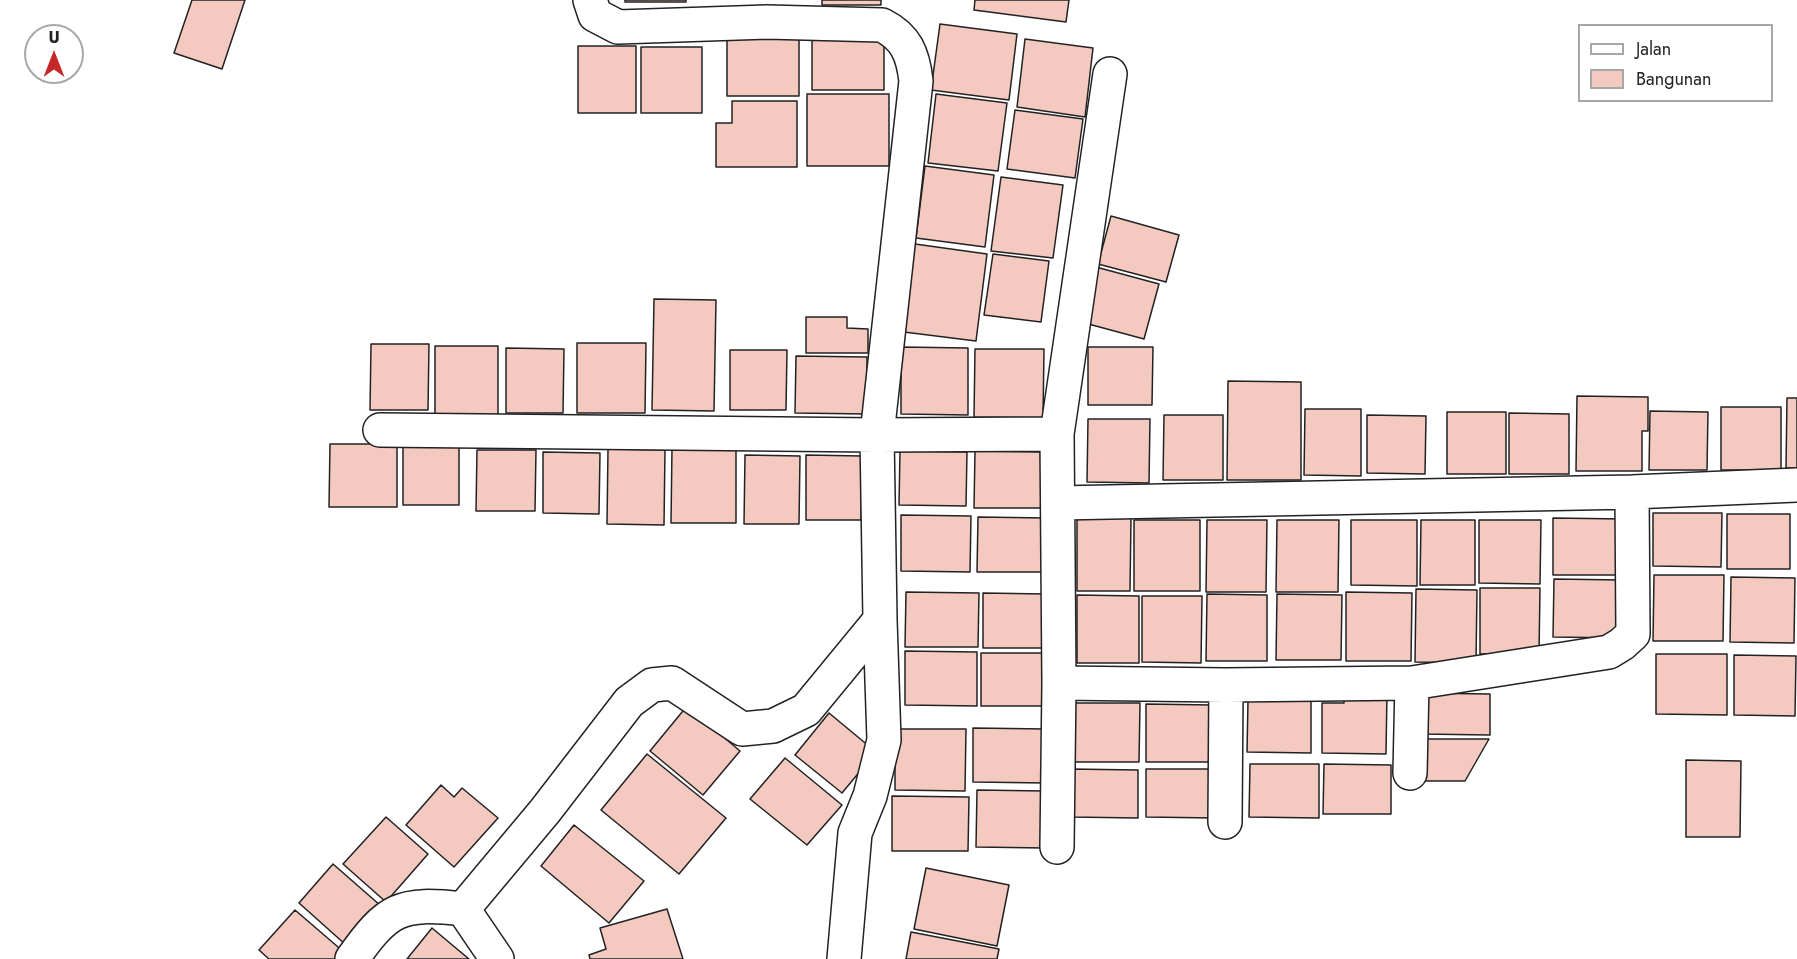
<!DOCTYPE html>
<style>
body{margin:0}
#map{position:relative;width:1797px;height:959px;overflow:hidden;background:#fff;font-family:Jost,sans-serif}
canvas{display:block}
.legend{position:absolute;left:1578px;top:24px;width:195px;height:78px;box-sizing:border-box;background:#fff;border:2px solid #a7a7a7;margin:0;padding:8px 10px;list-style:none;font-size:18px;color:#222}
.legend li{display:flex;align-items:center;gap:12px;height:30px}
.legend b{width:30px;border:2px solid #a7a7a7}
.north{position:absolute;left:24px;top:24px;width:60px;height:60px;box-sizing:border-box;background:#fff;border:2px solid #a7a7a7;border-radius:50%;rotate:0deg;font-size:16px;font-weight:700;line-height:24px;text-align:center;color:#222}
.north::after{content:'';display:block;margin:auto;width:21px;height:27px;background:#c62828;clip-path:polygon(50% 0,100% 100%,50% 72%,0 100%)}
</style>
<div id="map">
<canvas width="1797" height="959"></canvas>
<ul class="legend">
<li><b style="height:8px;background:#fff"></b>Jalan</li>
<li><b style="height:16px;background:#f3c9c0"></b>Bangunan</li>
</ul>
<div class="north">U</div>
</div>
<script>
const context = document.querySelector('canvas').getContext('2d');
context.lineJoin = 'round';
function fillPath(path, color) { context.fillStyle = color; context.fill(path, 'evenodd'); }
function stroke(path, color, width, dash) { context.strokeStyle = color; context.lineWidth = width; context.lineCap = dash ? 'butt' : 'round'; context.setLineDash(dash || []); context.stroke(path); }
const building = new Path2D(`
 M192 0H245L222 69 174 53Z
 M625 0H686V2H625Z
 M822 0H881V5H822Z
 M975 0H1069L1066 22 974 10Z
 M940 24 1017 34 1009 100 931 90Z
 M812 35H884V90H812Z
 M727 38H799V96H727Z
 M1025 39 1093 48 1085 117 1017 107Z
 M578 46H636V113H578Z
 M641 47H702V113H641Z
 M807 94H889V166H807Z
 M936 94 1007 103 998 171 928 163Z
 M732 101H797V167H716V123H732Z
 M1015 110 1083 119 1075 178 1007 169Z
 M925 166 994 175 985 247 916 238Z
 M1001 177 1063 185 1053 258 991 251Z
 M1111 216 1179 235 1166 282 1098 264Z
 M915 244 987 254 976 341 904 332Z
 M993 254 1049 261 1041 322 984 315Z
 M1096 267 1159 284 1144 339 1081 322Z
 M654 299 716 300 714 411 652 410Z
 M806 317H847V328L868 329V353H806Z
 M577 343H646L645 413H577Z
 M371 344H429L428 410H370Z
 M435 346H498V415H435Z
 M901 347 968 348V415L901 414Z
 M1088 347H1153L1152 405H1088Z
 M506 348 564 349 563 413H506Z
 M975 349H1044L1043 418 974 417Z
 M730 350H787L786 410H730Z
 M796 356 867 357V414L795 413Z
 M1228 381 1301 382V480H1227Z
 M1577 396 1648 397V431H1642V471H1576Z
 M1787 398H1797V468H1786Z
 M1721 407H1781V470H1721Z
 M1305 409H1361V476L1304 475Z
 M1650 411 1708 412 1707 470H1649Z
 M1447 412H1506V474H1447Z
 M1509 413 1569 414V474H1509Z
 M1164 415H1223V480H1163Z
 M1367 415 1426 416 1425 474 1367 473Z
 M1088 419H1150L1149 483 1087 482Z
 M330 444H397V507H329Z
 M403 446H459V505H403Z
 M672 448H736V523H671Z
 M608 449 665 450 664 525 607 524Z
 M477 450H536L535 511H476Z
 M900 451 967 452 966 506 899 505Z
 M975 451 1042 452V508H974Z
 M543 452 600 453 599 514 543 513Z
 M745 455 800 456 799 524H744Z
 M806 455 862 456 861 520H806Z
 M1653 513H1722L1721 567 1653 566Z
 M1727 514H1790V569H1727Z
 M901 515 971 516 970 572 901 571Z
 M978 517 1046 518V572H977Z
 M1077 518H1131L1130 591H1077Z
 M1553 518 1623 519 1622 575H1553Z
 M1134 520H1200V591H1134Z
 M1207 520H1267L1266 592H1206Z
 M1277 520H1339L1338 592H1276Z
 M1351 520H1417V586L1351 585Z
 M1421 520H1475V585H1420Z
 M1479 520H1541L1540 584 1479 583Z
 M1654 575H1724L1723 641H1653Z
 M1731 577 1795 578 1794 643 1730 642Z
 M1554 579 1622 580V638L1553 637Z
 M1480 588H1540L1539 654H1480Z
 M1416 589 1477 590 1476 663 1415 662Z
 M906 592 979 593 978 647H905Z
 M1346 592 1412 593 1411 661H1346Z
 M983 593 1045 594 1044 648H983Z
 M1207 594 1267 595V661H1206Z
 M1277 594 1342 595 1341 660H1276Z
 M1077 595 1139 596V663H1077Z
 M1142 596H1202L1201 663 1142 662Z
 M905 651 977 652V706L905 705Z
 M981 653H1046L1045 706H981Z
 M1656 654H1727V715L1656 714Z
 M1734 655 1796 656 1795 716 1734 715Z
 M1344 692H1387L1386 754 1322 753V703H1344Z
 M1420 693 1490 694V735L1420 734Z
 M1248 701H1311V753L1247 752Z
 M1071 703H1140L1139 762H1071Z
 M1146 704 1212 705V762H1146Z
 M687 706 740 751 703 795 650 751Z
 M829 713 876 752 842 793 795 755Z
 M973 728 1046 729V783L973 782Z
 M895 729H966L965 791 895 790Z
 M1422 739H1489L1465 781H1421Z
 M647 754 726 818 679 874 601 810Z
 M785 758 842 805 807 845 750 799Z
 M1686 760 1741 761 1740 837H1686Z
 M1250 764H1319V818L1249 817Z
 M1324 764 1391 765V814H1323Z
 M1070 769 1138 770V818L1070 817Z
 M1146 769H1215L1214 818 1146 817Z
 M441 785 454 797 462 788 498 818 454 867 406 825Z
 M977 790 1045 791 1044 848 976 847Z
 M892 796 969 797 968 851H892Z
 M386 817 428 854 386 902 343 864Z
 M574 825 644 881 609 923 541 866Z
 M333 864 381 906 346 945 299 903Z
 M926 868 1009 885 997 946 914 929Z
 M667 909 683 959H590L589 955 606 949 600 928Z
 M295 910 345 953 340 959H269L259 950Z
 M432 928 469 959H407Z
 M911 932 999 949 997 959H906Z`);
const minor = new Path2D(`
 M380 430 877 435 1057 434
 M1058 503 1632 492 1797 485
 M1059 683 1226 685 1412 683 1609 652 1622 644 1633 634 1632 492
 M1410 773 1412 683
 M1225 822 1226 685
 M1057 847 1059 683 1057 434 1110 74
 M352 959C388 908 400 902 463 909
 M497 959 463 909 545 811 629 702 652 685 672 683 742 729 773 726 806 710 880 620 877 435 916 81C913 54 906 37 882 25L767 22 618 27 595 15 590 0
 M844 959 855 833 870 796 884 740 880 620`);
fillPath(building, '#f3c9c0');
stroke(building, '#222', 1.5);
stroke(minor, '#222', 36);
stroke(minor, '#fff', 33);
</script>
